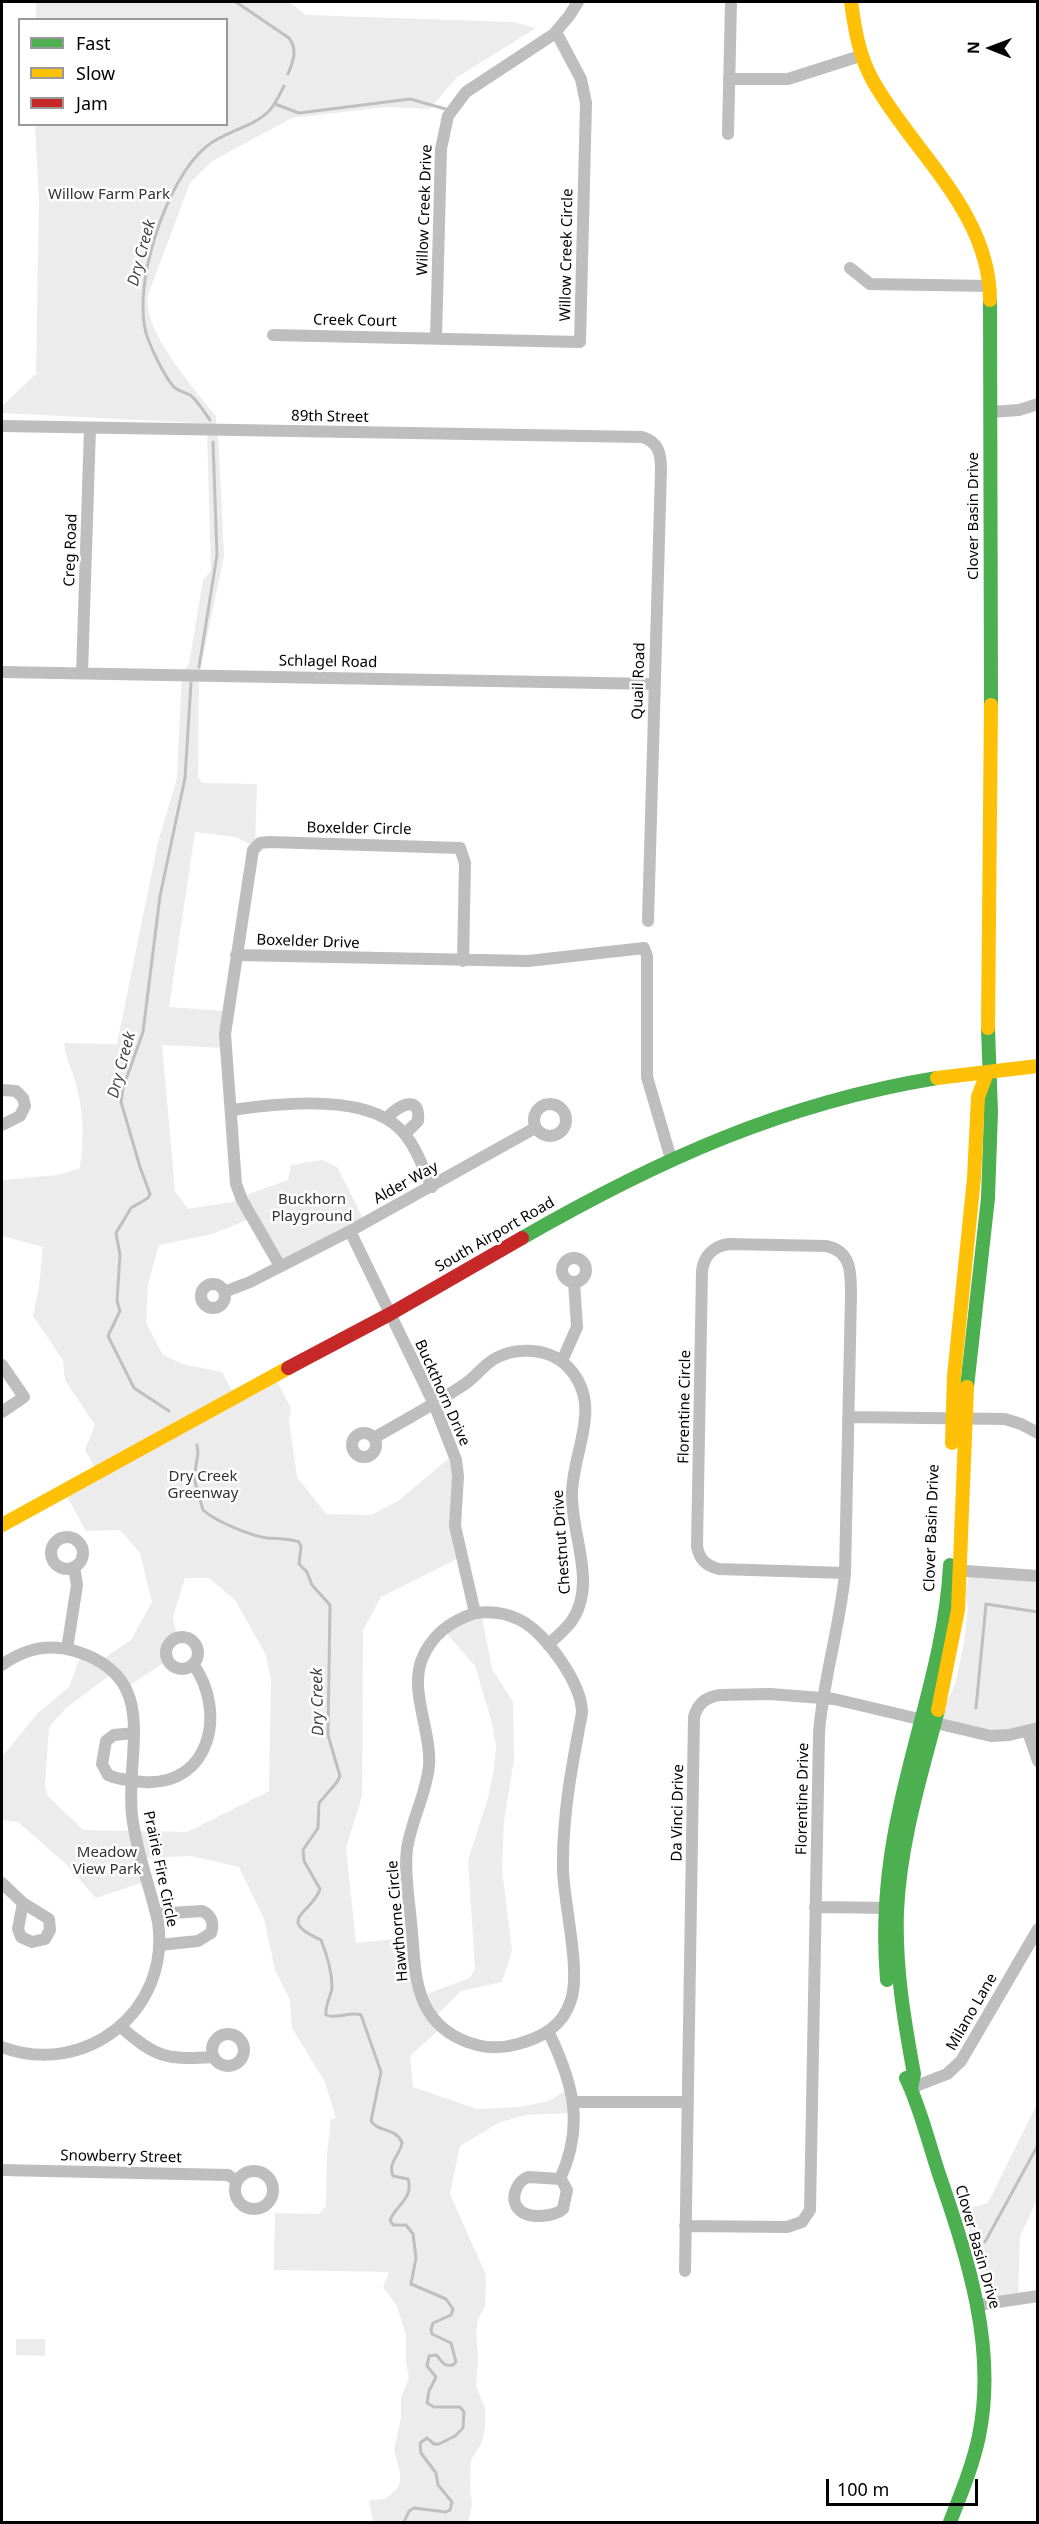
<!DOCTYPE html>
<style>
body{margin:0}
#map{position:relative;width:1039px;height:2524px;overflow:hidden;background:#fff;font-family:"Noto Sans",sans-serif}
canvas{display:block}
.frame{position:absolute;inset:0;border:3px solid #000;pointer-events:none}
.legend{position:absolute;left:18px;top:18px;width:210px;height:108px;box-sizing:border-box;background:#fff;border:2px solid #999;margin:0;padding:8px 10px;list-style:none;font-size:18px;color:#000}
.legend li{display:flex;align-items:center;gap:12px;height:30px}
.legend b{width:30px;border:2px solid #999}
.north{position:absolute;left:961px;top:18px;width:60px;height:60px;-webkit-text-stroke:4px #fff;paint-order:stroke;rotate:271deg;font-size:16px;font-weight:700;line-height:24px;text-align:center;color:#000}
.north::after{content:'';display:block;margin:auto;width:21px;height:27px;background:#000;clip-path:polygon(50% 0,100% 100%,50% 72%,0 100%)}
.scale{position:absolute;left:826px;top:2479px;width:152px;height:27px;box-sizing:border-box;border:3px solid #000;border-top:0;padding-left:8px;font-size:18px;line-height:21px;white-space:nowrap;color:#000;-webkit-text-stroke:4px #fff;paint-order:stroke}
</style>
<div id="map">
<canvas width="1039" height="2524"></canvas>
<div class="frame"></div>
<ul class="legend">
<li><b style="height:8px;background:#4caf50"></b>Fast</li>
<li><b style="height:8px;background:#ffc107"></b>Slow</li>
<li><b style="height:8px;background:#c62828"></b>Jam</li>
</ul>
<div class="north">N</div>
<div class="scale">100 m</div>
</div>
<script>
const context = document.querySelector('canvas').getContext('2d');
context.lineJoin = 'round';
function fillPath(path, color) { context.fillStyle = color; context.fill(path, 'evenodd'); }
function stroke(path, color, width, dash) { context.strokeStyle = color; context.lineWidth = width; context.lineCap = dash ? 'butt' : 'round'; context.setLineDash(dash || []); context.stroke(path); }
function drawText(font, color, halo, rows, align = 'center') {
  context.font = font + ' "Noto Sans",sans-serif'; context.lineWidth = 5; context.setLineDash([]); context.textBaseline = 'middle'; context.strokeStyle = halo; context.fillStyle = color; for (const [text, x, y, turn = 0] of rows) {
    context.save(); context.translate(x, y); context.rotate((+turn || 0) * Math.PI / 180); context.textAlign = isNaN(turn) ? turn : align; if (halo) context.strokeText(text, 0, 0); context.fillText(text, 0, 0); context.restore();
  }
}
const green = new Path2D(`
 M36 2H289L306 15 513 22 536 28 456 78 430 109 386 107 292 118 212 161 190 183 148 295C141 329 195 390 216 416V424L2 413V406L36 374 39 200 35 125 226 124V20L36 19Z
 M207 430 218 431 224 557 199 675 198 777 202 783 257 784 255 847 236 837 195 832 169 1007 227 1011 225 1048 162 1045 175 1191 188 1209 242 1200 241 1197 288 1180 291 1165 322 1160 337 1167 365 1222 280 1266 252 1218 212 1234 159 1245 148 1284 146 1323 163 1355 183 1364 222 1372 235 1397 274 1376 291 1408 289 1421 297 1477 326 1514 371 1515 398 1501 454 1454 461 1557 381 1597 363 1630 362 1796 346 1848 356 1943 413 1937 421 1996 470 1978 475 1968 468 1860 488 1798 494 1769 496 1746 492 1723 475 1666 443 1629 481 1612 492 1669 513 1702 514 1760 504 1821 502 1870 512 1951 502 1982 461 1991 434 2018 442 2027 410 2056 413 2087 477 2109 519 2107 549 2101 571 2087 574 2113 526 2115 500 2122 460 2146 450 2194 486 2275 485 2307 478 2319 476 2333 478 2357 476 2386 485 2408V2429L482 2442 471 2460 470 2485 472 2505 468 2522H373L369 2500 385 2499 397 2489 400 2482V2472L394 2450 401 2418V2397L409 2378 406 2362V2335L397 2306 383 2287 389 2272 274 2270 275 2213 319 2214 326 2206 327 2153 331 2119 336 2118 325 2082 292 2028 290 2000 275 1970 264 1919 239 1867 191 1856 141 1858 147 1881 96 1898 67 1865 18 1822 2 1820V1757L37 1714 69 1687 82 1653 100 1661 131 1640 152 1602 140 1553 120 1530 86 1531 64 1491 98 1473 85 1450 95 1425 65 1380 63 1360 33 1316 39 1287 43 1247 2 1236V1180L58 1175 80 1168C84 1137 84 1119 77 1088 74 1072 65 1060 64 1043L117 1044 158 842 177 778 182 674 189 664 203 580 211 571ZM185 1578H209L235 1600 266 1655 271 1681 269 1791 187 1832 83 1830 47 1795 45 1784 49 1727 66 1708 113 1673 125 1689 167 1660V1647L177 1637 173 1617Z
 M970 1571 1037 1576V1728L1009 1735 941 1725 946 1703 955 1685 964 1643 968 1608 965 1594Z
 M1037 2104V2200L1020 2236 1018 2298 991 2302 963 2210 988 2203Z
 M16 2339H45V2356L16 2355Z`);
const stream = new Path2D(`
 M236 2 289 38C298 49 293 62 288 74
 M275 104 299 113 410 99 449 110
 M210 420C204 412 198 401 190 395 185 392 178 391 174 387 164 376 153 352 148 339 129 290 167 177 207 146 226 131 254 127 270 110 276 103 280 94 284 86
 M199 667 217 555 213 442
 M169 1411 134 1388 108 1336 120 1311 117 1301 120 1255 116 1233 131 1208 148 1198 150 1194 140 1167 121 1102 123 1088 143 1032 160 896 185 778 191 683
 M197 1445 198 1453 194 1478 203 1510C215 1521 251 1536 267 1538 279 1539 288 1538 299 1542L301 1547 299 1564 307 1572 312 1585 330 1605 328 1735 340 1776 337 1782 319 1803 318 1828 303 1850 304 1861 320 1889C312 1914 274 1919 321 1940 327 1955 332 1970 332 1987 331 1997 325 2004 326 2015 337 2020 349 2011 361 2015L381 2072 371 2121C379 2133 393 2126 402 2142 401 2155 387 2162 393 2176L408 2179C414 2198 396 2205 390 2220L393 2225H406L413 2234 416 2258 411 2284 446 2299 453 2309 451 2315 433 2323 431 2330 432 2334 451 2343 456 2362 453 2365C442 2367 443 2361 436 2355L429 2356 427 2366 436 2377 429 2391 427 2403 434 2407H460L464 2412 463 2428 455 2436 439 2444H434L427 2438 420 2443 421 2453 436 2473 438 2485 452 2502 450 2510 446 2512 414 2508 409 2511 404 2522
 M976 1708 986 1604 1038 1612
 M985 2242 1038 2145`);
const street = new Path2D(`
 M729 79H788L860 56
 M728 134 731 2
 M850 268 870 284 990 286
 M273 335 580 342 586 103 581 79 556 32
 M436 338 441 149 448 116 466 92 554 34 569 16 578 2
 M991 412 1019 410 1038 404
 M2 426 642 437C659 442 661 454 661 470L648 921
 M2 672 654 684
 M82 673 90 428
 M236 955 528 961 644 948 647 956V1077L671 1159
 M2 1090 16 1091 23 1098 25 1106 20 1116 2 1125
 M534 1120a16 16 0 1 1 32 0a16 16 0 1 1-32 0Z
 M232 1110C278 1103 366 1093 401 1130 415 1144 423 1168 432 1187
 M387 1118C397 1106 421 1093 418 1121L405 1134
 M350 1231 434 1404 456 1460 458 1476 455 1526 475 1613
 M562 1270a12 12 0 1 1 24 0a12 12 0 1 1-24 0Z
 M280 1266 242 1200 236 1184 225 1034 253 850 260 843 269 842 460 848 465 863 463 961
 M201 1296a12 12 0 1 1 24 0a12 12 0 1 1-24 0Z
 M224 1292 250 1282 350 1231 535 1128
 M562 1361 577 1327 574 1282
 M2 1365 24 1397 2 1412
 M848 1417 1005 1419 1021 1424 1038 1433
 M352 1445a12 12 0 1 1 24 0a12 12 0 1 1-24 0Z
 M374 1438C405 1420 435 1404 465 1384 476 1377 484 1364 496 1358 504 1354 513 1351 522 1351 540 1350 555 1354 568 1367 604 1405 573 1449 572 1493 571 1536 598 1584 571 1622 564 1631 555 1638 548 1645
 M51 1553a16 16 0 1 1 32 0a16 16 0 1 1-32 0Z
 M952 1570 1038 1576
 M475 1613C490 1611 505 1612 520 1620 546 1633 582 1684 582 1713 572 1765 562 1817 563 1870 564 1904 581 1971 571 2000 563 2026 543 2037 518 2044 480 2055 436 2036 422 1998 413 1975 414 1946 411 1922 409 1898 404 1873 407 1849 411 1821 426 1795 429 1766 432 1732 409 1692 422 1659 432 1634 451 1621 475 1613Z
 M166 1653a16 16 0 1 1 32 0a16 16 0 1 1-32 0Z
 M67 1649 77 1585 74 1567
 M2 1665C24 1649 48 1643 75 1651 162 1677 125 1751 132 1815 136 1852 150 1886 158 1922 171 2011 85 2078 2 2047
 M1028 1732 1038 1761
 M134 1733 114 1735 106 1741 102 1764 108 1775C119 1780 132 1781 144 1782 211 1786 227 1711 193 1664
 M2 1883 23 1903 49 1919 50 1930 45 1939 32 1942 21 1937 18 1929 23 1903
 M815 1907 892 1908
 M156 1914 202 1911C212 1915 214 1924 211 1933L198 1941 159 1945
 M121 2027C156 2058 167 2060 213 2057
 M549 2033C573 2083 585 2125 560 2179
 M212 2050a16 16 0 1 1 32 0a16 16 0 1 1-32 0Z
 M911 2088 947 2074 961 2061 1038 1929
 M574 2102H688
 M2 2170 228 2175 237 2181
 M235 2190a19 19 0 1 1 38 0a19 19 0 1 1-38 0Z
 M528 2177 561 2179 567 2190 563 2209C555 2216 532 2219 522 2212 508 2203 515 2182 528 2177Z
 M685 2226 787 2227 802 2222 810 2210 819 1733C823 1679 840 1627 845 1573L851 1295C851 1274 852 1251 826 1246L729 1244C714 1246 704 1255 702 1271L697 1546C699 1559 706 1566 719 1569L845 1573
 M685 2271 694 1717C698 1703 706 1697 720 1695L770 1694 834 1699 991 1736 1009 1735 1038 1728
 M978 2305 1038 2296`);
const fast = new Path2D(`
 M990 300 991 705
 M522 1238C656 1161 783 1103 937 1078
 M967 1387 988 1198 991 1112 988 1028
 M887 1980C882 1921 887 1865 900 1807 917 1726 946 1648 950 1565
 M906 2078C921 2109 929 2145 940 2177 968 2259 997 2348 979 2436 973 2465 961 2494 950 2522
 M911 2088 914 2074C904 2020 895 1966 897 1911 900 1842 921 1776 938 1710`);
const slow = new Path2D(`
 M851 2C855 30 859 56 873 81 913 152 990 212 990 300
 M988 1028 991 705
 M937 1078 1038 1066
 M952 1443 954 1376 974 1178 978 1097 987 1073
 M2 1525 288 1368
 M938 1710 958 1610 967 1387`);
const jam = new Path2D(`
 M288 1368 390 1314 522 1238`);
const parkNames = [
 ["Willow Farm Park",109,195],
 ["Buckhorn",312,1200],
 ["Playground",312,1217],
 ["Dry Creek",203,1477],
 ["Greenway",203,1494],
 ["Meadow",107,1853],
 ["View Park",107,1870]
];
const streetNames = [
 ["Willow Creek Drive",425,210,-88],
 ["Willow Creek Circle",567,255,-89],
 ["Creek Court",355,321,1],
 ["89th Street",330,417,1],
 ["Clover Basin Drive",974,516,-90],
 ["Creg Road",71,550,-88],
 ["Schlagel Road",328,662,1],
 ["Quail Road",639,681,-88],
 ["Boxelder Circle",359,829,1],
 ["Boxelder Drive",308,942,2],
 ["Alder Way",406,1183,-29],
 ["South Airport Road",495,1235,-30],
 ["Buckthorn Drive",442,1393,66],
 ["Florentine Circle",685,1407,-89],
 ["Clover Basin Drive",932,1528,-88],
 ["Chestnut Drive",562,1542,-94],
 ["Florentine Drive",803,1799,-89],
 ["Da Vinci Drive",678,1813,-89],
 ["Prairie Fire Circle",160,1869,78],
 ["Hawthorne Circle",398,1921,-95],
 ["Milano Lane",972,2012,-60],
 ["Snowberry Street",121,2157,1],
 ["Clover Basin Drive",977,2247,74]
];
const waterNames = [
 ["Dry Creek",142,253,-75],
 ["Dry Creek",122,1065,-75],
 ["Dry Creek",318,1702,-91]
];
fillPath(green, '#ececec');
stroke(stream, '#bfbfbf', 3);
stroke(street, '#bebebe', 12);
stroke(fast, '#4caf50', 14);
stroke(slow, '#ffc107', 14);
stroke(jam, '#c62828', 14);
drawText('15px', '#333', '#fff', parkNames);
drawText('15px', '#000', '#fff', streetNames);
drawText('italic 16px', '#444', '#fff', waterNames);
</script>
